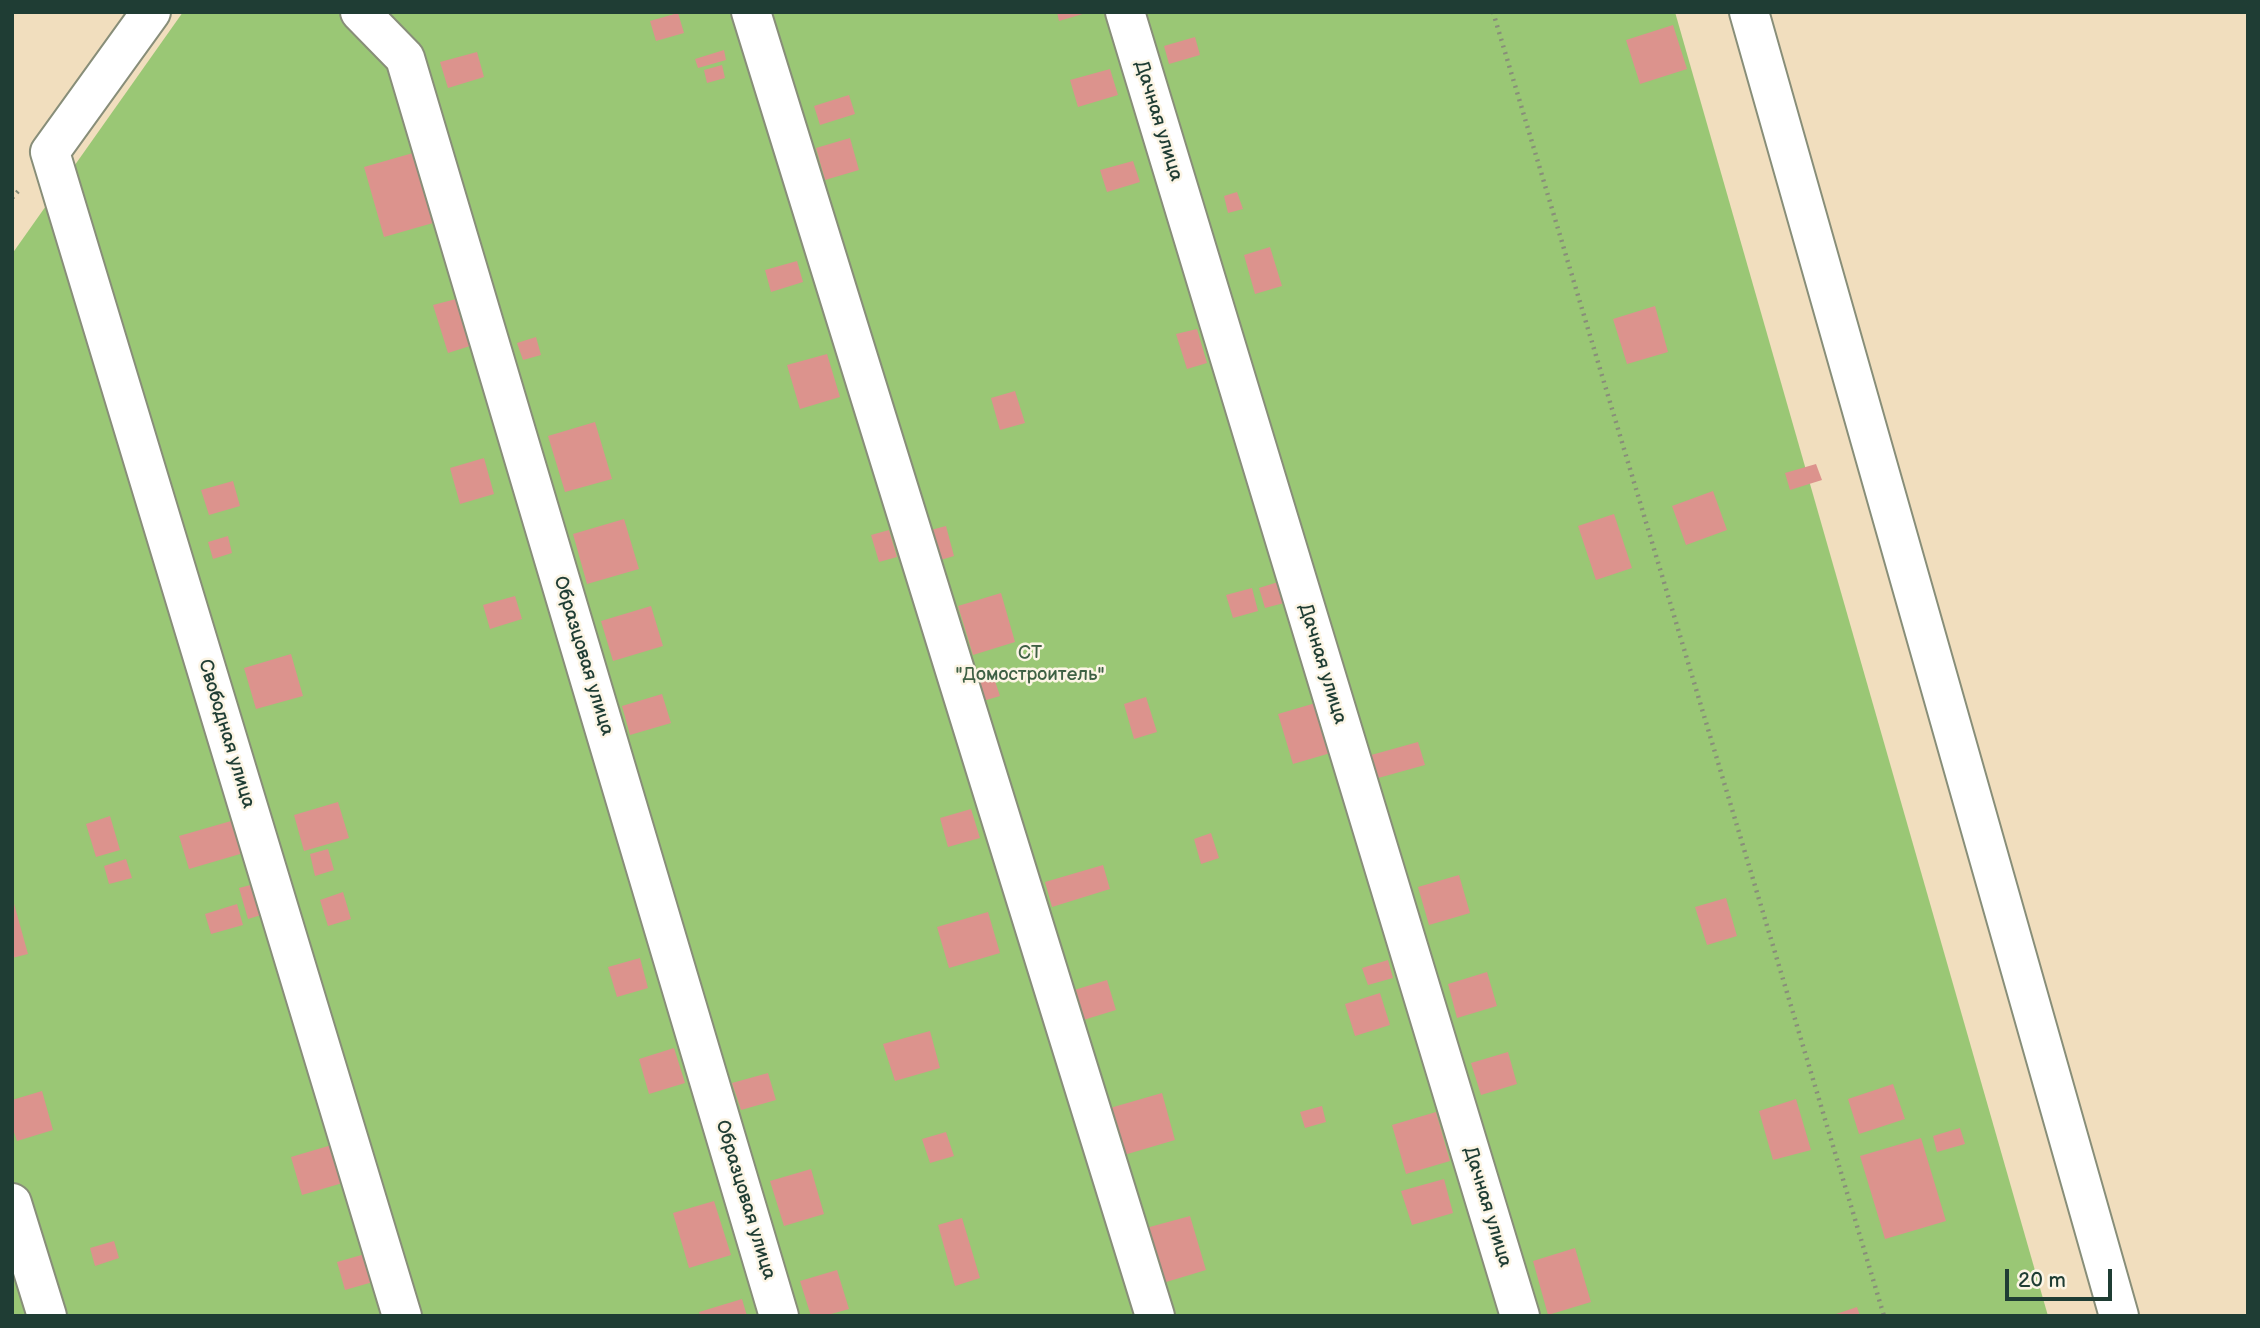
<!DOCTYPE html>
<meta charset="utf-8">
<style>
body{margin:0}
#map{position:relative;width:2260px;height:1328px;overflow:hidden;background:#f1debe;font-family:"Balsamiq Sans",sans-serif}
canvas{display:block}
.frame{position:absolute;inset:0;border:14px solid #1f3d34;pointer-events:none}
.scale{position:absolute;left:2005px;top:1269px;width:107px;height:32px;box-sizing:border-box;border:4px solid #1f3d34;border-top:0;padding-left:9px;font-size:21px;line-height:24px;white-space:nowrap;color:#1f3d34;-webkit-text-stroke:5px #fcf5e5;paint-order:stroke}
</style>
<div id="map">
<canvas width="2260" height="1328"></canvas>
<div class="frame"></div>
<div class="scale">20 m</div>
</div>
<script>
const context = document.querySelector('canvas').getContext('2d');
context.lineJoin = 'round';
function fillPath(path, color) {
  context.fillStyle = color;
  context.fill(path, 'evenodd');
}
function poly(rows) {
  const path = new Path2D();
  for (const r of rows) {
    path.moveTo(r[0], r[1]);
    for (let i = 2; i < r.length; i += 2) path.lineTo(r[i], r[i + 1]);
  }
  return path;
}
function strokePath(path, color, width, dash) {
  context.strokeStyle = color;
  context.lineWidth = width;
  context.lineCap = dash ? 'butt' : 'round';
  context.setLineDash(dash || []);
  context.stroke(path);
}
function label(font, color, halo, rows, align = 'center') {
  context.font = font + ' "Balsamiq Sans",sans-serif';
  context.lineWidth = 5;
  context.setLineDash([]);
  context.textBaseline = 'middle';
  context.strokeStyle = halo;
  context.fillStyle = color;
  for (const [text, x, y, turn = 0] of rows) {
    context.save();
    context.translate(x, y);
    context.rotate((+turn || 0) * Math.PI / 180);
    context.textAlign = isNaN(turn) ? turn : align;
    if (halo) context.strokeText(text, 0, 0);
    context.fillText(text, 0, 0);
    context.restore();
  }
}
fillPath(poly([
 [183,12,1675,12,2048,1316,12,1316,12,254]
]), '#9ac775');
fillPath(poly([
 [1057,12,1086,12,1086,13,1059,21],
 [678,13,684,33,656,41,650,21],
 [1673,25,1687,69,1640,84,1626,40],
 [1195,37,1200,55,1169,64,1164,46],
 [724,50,726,60,698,68,695,59],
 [477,52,484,77,448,88,440,62],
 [722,65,725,78,707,83,704,70],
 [1110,69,1118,95,1078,107,1070,80],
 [849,95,855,114,820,125,814,106],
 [850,138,859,170,825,180,816,148],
 [413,153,433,223,384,237,364,167],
 [1133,161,1140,182,1107,192,1100,170],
 [1237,192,1243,209,1228,213,1224,196],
 [1270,247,1282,286,1255,294,1244,255],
 [797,261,803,282,771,292,765,270],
 [456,299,470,346,448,353,433,305],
 [1655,306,1668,352,1627,364,1613,319],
 [1197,329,1207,363,1187,369,1176,334],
 [536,337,541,355,523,360,517,343],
 [827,354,840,397,800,409,787,365],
 [1015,391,1025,423,1000,430,991,398],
 [595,422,612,479,565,492,548,436],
 [484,458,494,494,460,504,450,468],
 [1816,464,1822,480,1790,490,1785,473],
 [233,481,240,506,209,515,201,490],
 [1713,491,1727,530,1686,545,1672,506],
 [1614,514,1632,568,1596,580,1578,526],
 [624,519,639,569,587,584,573,534],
 [946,526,954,556,937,561,927,531],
 [889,530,897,557,879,562,871,535],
 [228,536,232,553,213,559,208,542],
 [1278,582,1284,603,1265,608,1259,588],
 [1252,588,1258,611,1233,618,1226,595],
 [1001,593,1015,642,973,655,958,606],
 [515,596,522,619,490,629,483,605],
 [651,606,663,646,613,661,601,621],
 [291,654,303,696,256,709,244,668],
 [992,672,1000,696,976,703,969,678],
 [662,694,671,723,630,735,622,706],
 [1146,697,1157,732,1134,739,1124,704],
 [1319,702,1334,752,1293,764,1278,714],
 [1418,742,1425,765,1371,780,1364,757],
 [338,802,349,838,304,851,294,815],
 [971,809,980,838,948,847,940,818],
 [110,816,120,850,96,857,86,824],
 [238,819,247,852,189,869,179,836],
 [1211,833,1219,858,1201,864,1194,839],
 [328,849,334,870,315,876,310,854],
 [126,859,132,878,109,884,104,866],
 [1103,865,1110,889,1052,907,1045,882],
 [1459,875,1470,913,1429,925,1418,887],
 [262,882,271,912,248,919,239,888],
 [343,892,351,919,328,926,320,900],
 [1726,898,1737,936,1707,945,1695,907],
 [13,900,28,954,12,958,12,901],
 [237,904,243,925,211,934,205,914],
 [988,912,1000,953,949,968,937,927],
 [640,958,648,988,617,997,608,967],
 [1388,960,1393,978,1368,985,1362,968],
 [1487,972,1497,1006,1457,1018,1448,984],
 [1107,980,1116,1010,1080,1021,1071,991],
 [1380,993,1390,1025,1355,1036,1345,1004],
 [930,1031,940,1068,895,1081,883,1044],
 [674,1048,685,1083,649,1094,639,1059],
 [1508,1052,1517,1084,1481,1095,1471,1063],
 [768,1073,776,1100,741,1110,732,1083],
 [1893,1084,1905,1119,1859,1134,1848,1099],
 [42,1091,53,1130,17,1141,12,1126,12,1100],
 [1162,1093,1175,1140,1124,1155,1110,1108],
 [1796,1099,1811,1150,1773,1160,1759,1111],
 [1322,1106,1326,1122,1305,1128,1300,1112],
 [1436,1112,1450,1161,1406,1174,1392,1125],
 [1960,1128,1965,1144,1937,1152,1933,1136],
 [946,1132,954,1156,930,1163,922,1139],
 [1921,1138,1946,1221,1885,1239,1860,1156],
 [335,1144,346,1182,302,1195,291,1157],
 [811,1169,824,1214,784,1226,770,1181],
 [1444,1179,1453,1213,1412,1225,1401,1191],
 [714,1201,731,1255,689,1268,673,1213],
 [1190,1216,1206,1270,1163,1283,1146,1228],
 [962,1218,980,1278,955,1286,938,1225],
 [114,1241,119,1258,95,1266,90,1248],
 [1575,1248,1591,1302,1548,1315,1533,1261],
 [365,1254,373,1282,345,1290,337,1262],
 [837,1270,849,1309,824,1316,811,1316,800,1281],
 [742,1299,747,1316,700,1316,699,1312],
 [1857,1307,1860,1316,1834,1316,1833,1315]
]), '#dc938d');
const street = poly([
 [151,12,50,152,402,1316],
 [360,12,405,58,779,1316],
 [751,12,1155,1316],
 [1125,12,1520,1316],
 [1749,12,2119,1316],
 [12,1203,47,1316]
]);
strokePath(street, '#888e79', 42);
strokePath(poly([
 [1493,12,1884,1316],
 [12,198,21,188]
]), '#888e79', 4.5, [2, 5]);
strokePath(street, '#fff', 38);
label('19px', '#1f3d34', '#fcf5e5', [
 ["Дачная улица",1158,121,73],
 ["Образцовая улица",583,656,73],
 ["Дачная улица",1322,664,73],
 ["Свободная улица",226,734,73],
 ["Образцовая улица",745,1200,73],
 ["Дачная улица",1487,1207,73]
]);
label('19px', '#3e6044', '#fcf5e5', [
 ["СТ",1030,653],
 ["\"Домостроитель\"",1030,675]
]);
</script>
